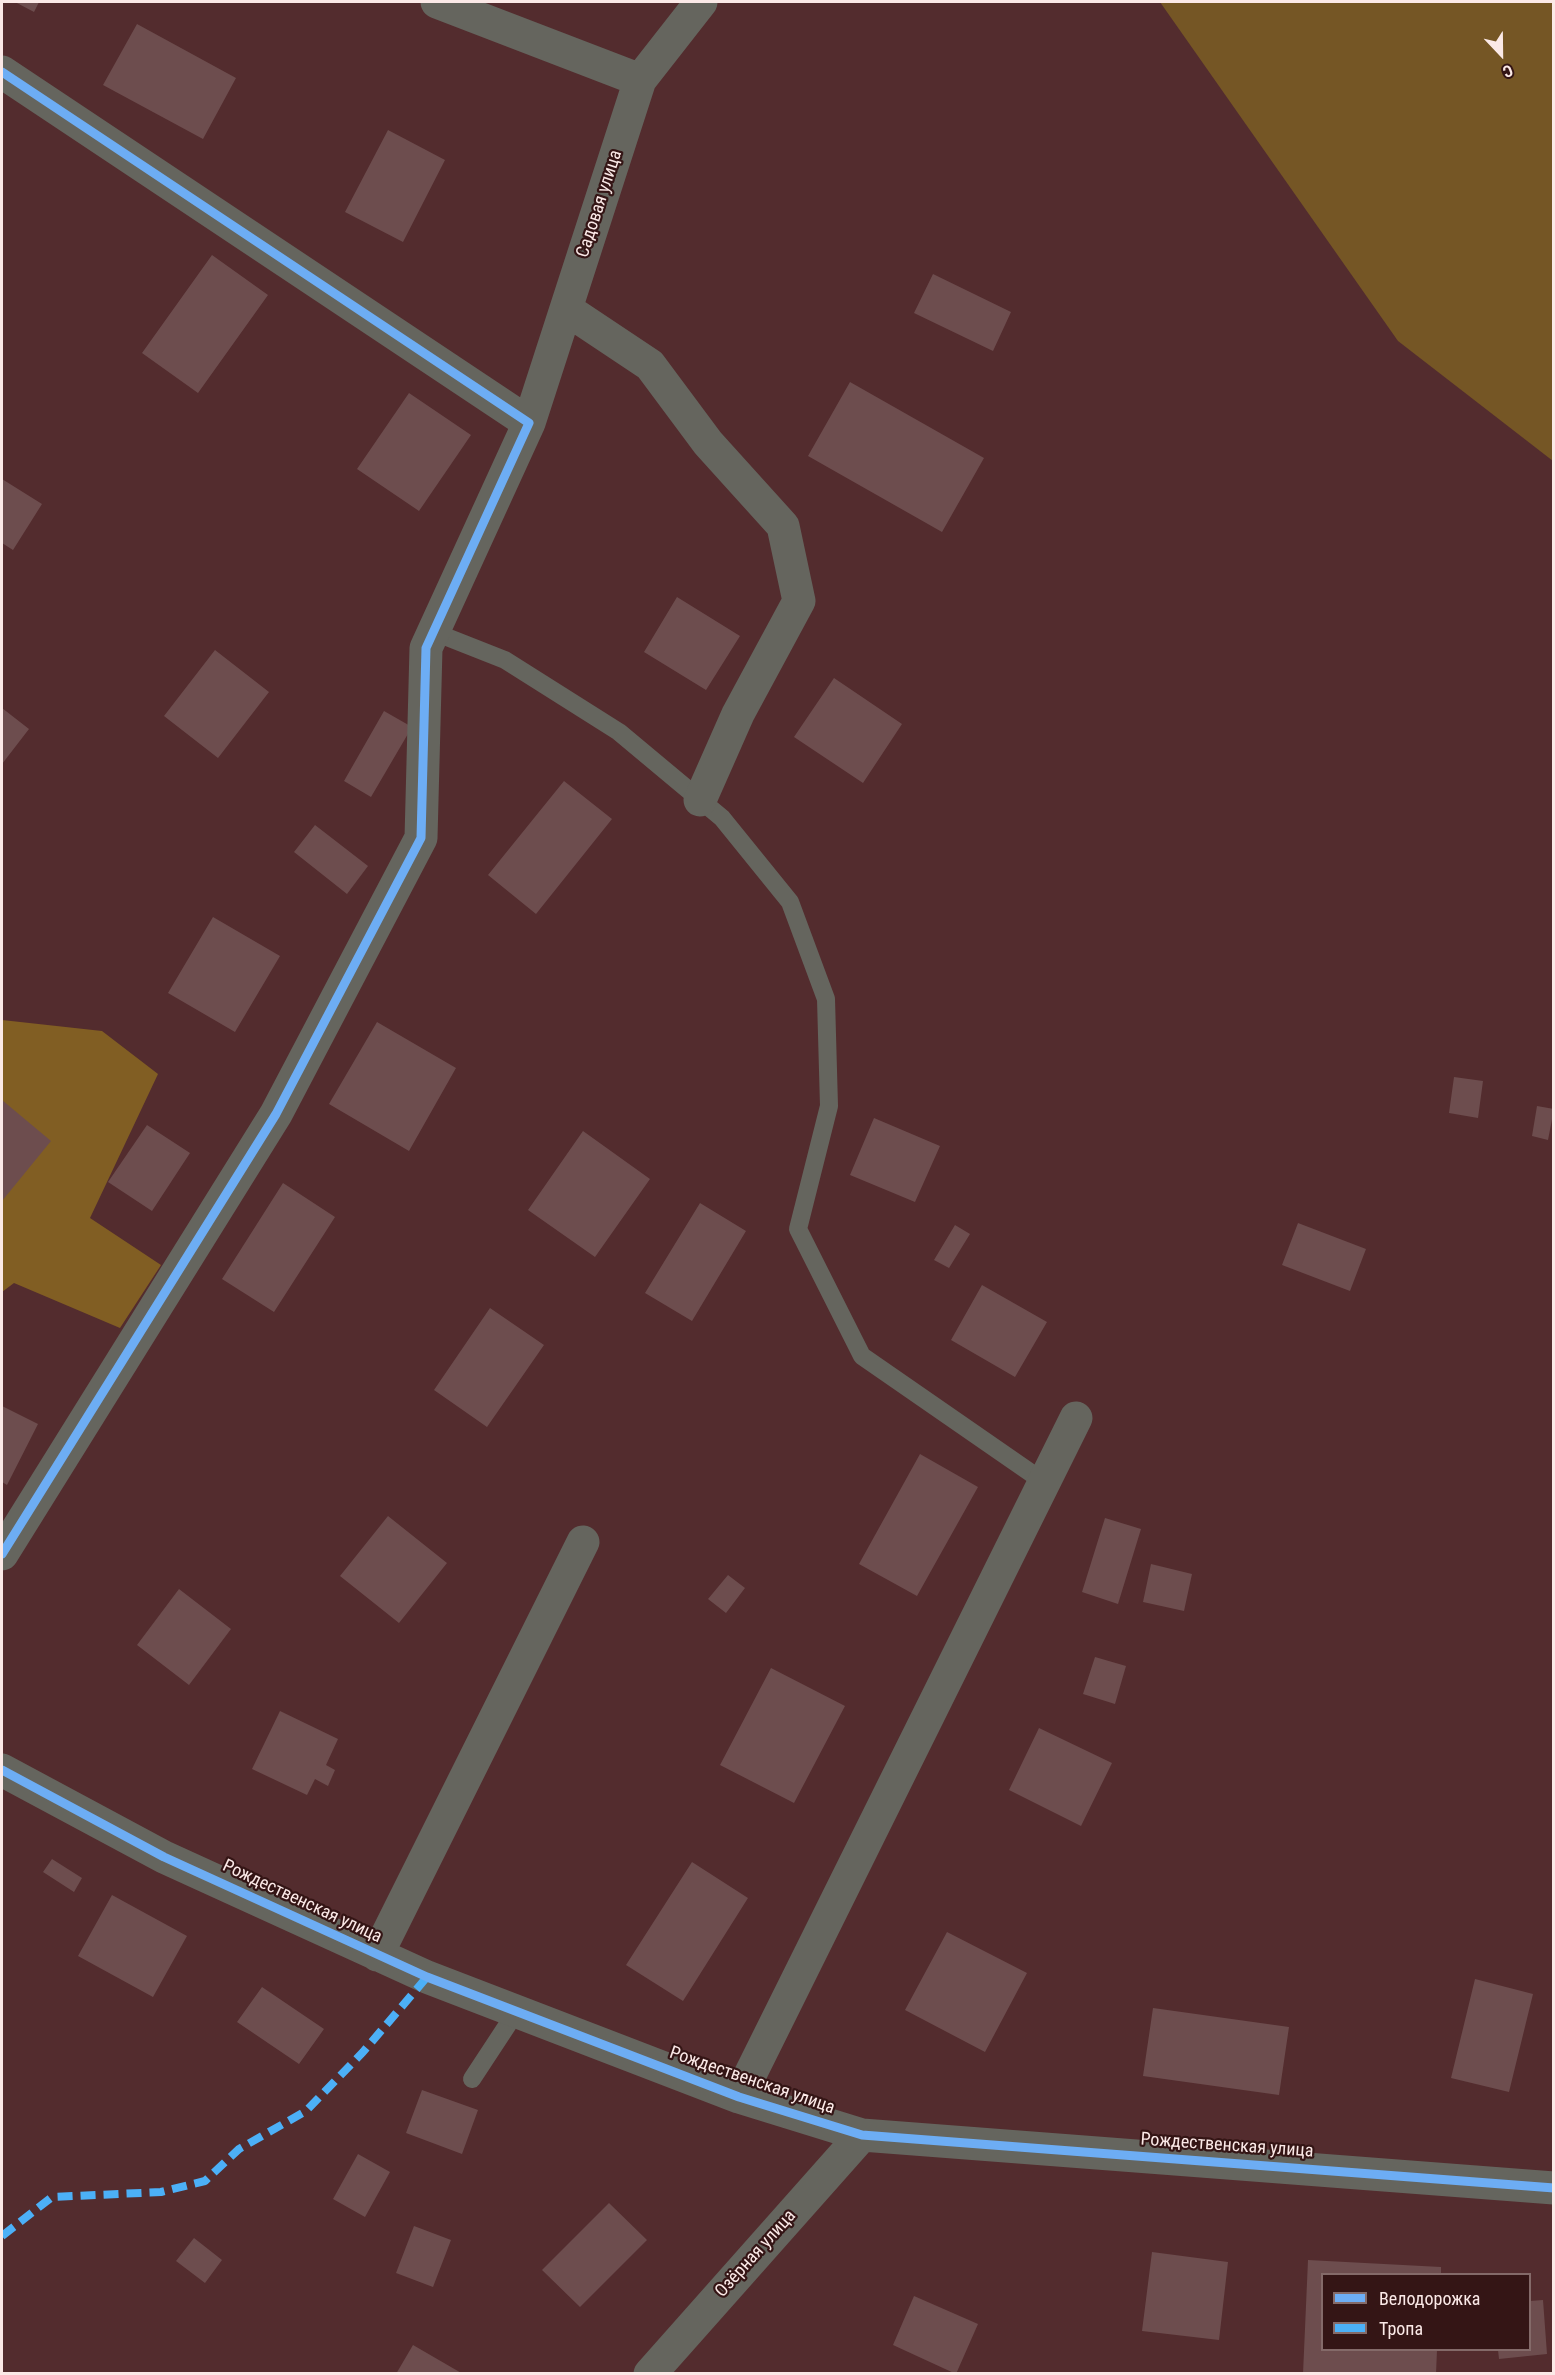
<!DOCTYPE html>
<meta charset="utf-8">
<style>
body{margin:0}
#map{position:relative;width:1555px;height:2375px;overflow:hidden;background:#532c2e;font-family:"Roboto Condensed",sans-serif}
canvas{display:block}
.frame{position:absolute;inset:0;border:3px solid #fbe9e7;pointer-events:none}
.legend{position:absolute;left:1321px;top:2273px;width:210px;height:78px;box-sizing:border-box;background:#341515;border:2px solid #846a69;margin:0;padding:8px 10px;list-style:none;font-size:18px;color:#fbe9e7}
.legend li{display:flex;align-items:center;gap:12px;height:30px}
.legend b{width:30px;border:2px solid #846a69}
.north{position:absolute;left:1471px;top:24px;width:60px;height:60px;-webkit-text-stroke:4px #341515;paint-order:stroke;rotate:158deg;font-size:16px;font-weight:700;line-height:24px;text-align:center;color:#fbe9e7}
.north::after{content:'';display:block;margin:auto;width:21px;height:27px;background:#fbe9e7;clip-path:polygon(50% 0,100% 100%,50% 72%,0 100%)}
</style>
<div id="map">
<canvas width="1555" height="2375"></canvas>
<div class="frame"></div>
<ul class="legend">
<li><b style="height:8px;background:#6dadf4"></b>Велодорожка</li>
<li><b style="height:8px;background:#4cb0f7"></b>Тропа</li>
</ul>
<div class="north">С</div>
</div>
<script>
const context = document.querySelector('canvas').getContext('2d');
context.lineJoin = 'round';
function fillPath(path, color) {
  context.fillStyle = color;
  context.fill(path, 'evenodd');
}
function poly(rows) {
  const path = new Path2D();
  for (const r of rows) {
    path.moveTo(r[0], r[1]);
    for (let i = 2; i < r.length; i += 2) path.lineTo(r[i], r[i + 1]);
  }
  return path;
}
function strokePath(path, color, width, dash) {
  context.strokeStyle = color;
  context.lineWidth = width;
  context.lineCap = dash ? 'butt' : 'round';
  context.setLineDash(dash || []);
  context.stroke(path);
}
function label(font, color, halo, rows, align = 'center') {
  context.font = font + ' "Roboto Condensed",sans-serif';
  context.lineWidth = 4.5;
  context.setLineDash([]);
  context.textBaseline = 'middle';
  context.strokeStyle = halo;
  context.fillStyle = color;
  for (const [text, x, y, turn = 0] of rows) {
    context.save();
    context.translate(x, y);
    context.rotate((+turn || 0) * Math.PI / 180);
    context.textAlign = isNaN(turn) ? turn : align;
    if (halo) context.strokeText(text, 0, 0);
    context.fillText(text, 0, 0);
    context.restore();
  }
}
fillPath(poly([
 [1160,2,1553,2,1553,461,1398,341]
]), '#755625');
fillPath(poly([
 [2,1020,102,1031,158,1074,90,1218,161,1265,120,1328,14,1283,2,1292]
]), '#815e23');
fillPath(poly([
 [15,2,39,2,34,12],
 [137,24,236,78,203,139,103,85],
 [388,130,445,160,403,242,345,212],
 [212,255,268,295,198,393,142,353],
 [933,274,1011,312,993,351,914,313],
 [850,382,984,458,942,532,808,456],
 [409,393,471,435,419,511,357,469],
 [2,479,42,504,13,550,2,543],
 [677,597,740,636,706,690,644,652],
 [215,650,269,692,218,758,164,716],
 [834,678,902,724,863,783,794,737],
 [2,708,29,729,2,764],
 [384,711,412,727,371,797,344,781],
 [564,781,612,819,536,914,488,875],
 [315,825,368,866,347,894,294,852],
 [213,917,280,956,235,1032,168,993],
 [377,1022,456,1068,409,1151,329,1104],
 [1454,1077,1483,1081,1478,1118,1449,1113],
 [2,1100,51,1141,2,1201],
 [1537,1106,1554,1109,1548,1140,1532,1136],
 [874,1118,940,1146,915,1202,850,1175],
 [147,1125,190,1153,152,1211,108,1182],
 [583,1131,650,1179,595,1257,528,1210],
 [283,1183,335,1217,274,1312,222,1279],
 [700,1203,746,1231,692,1321,645,1293],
 [1298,1223,1366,1249,1350,1291,1282,1265],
 [955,1225,970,1234,949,1268,934,1260],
 [982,1285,1047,1322,1015,1377,951,1340],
 [490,1308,544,1345,487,1427,434,1390],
 [2,1406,38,1424,7,1485,2,1482],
 [920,1454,978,1487,917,1596,859,1564],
 [388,1516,447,1563,399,1623,340,1576],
 [1105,1518,1141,1529,1118,1604,1082,1592],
 [1151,1564,1192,1574,1184,1611,1143,1602],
 [728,1575,745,1588,726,1613,708,1599],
 [179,1589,231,1629,189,1685,137,1645],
 [1095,1657,1126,1666,1115,1704,1083,1694],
 [771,1668,845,1706,794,1803,720,1765],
 [280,1711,338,1739,326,1765,335,1770,328,1786,315,1779,307,1795,252,1769],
 [1039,1728,1112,1763,1081,1826,1009,1790],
 [52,1859,82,1878,74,1892,43,1872],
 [692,1862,748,1898,683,2001,626,1965],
 [112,1895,187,1936,153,1997,78,1956],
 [947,1932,1027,1973,985,2052,905,2010],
 [1475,1979,1533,1994,1509,2092,1451,2078],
 [262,1987,324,2029,299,2064,237,2022],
 [1153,2008,1289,2027,1279,2095,1143,2076],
 [422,2090,478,2110,462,2154,406,2133],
 [358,2154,390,2172,365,2217,333,2199],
 [609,2203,647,2240,580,2307,542,2270],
 [414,2226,451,2240,433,2287,396,2273],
 [194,2238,222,2260,205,2283,176,2261],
 [1152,2252,1228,2262,1219,2340,1142,2331],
 [1308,2260,1441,2267,1441,2274,1322,2274,1322,2350,1437,2350,1436,2374,1303,2374],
 [914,2296,978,2324,956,2374,893,2345],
 [1543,2300,1547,2354,1499,2359,1498,2350,1530,2350,1530,2301],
 [413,2345,463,2374,396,2374]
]), '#6d4d4e');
strokePath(poly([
 [434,632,505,660,619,732,722,818,790,902,826,999,829,1106,798,1229,862,1356,1044,1482],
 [472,2079,516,2012]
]), '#65655e', 18);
strokePath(poly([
 [437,2,640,80],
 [2,72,529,423,426,648,421,838,276,1114,2,1554],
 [566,309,650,365,708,443,783,526,799,601,738,714,700,800],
 [529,423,640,80,701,2],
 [2,1770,164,1857,427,1977,739,2097,862,2135,1554,2188],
 [377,1955,583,1542],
 [739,2097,1076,1418],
 [650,2374,862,2135]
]), '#65655e', 33);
strokePath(poly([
 [2,2236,52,2197,161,2192,205,2181,239,2149,306,2111,363,2052,427,1977]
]), '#4cb0f7', 8, [15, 8]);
strokePath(poly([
 [2,72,529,423,426,648,421,838,276,1114,2,1554],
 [2,1770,164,1857,427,1977,739,2097,862,2135,1554,2188]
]), '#6dadf4', 9);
label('18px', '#fbe9e7', '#341515', [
 ["Садовая улица",600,204,-72],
 ["Рождественская улица",302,1902,25],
 ["Рождественская улица",752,2081,19],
 ["Рождественская улица",1227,2146,4],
 ["Озёрная улица",756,2254,-48]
]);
</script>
